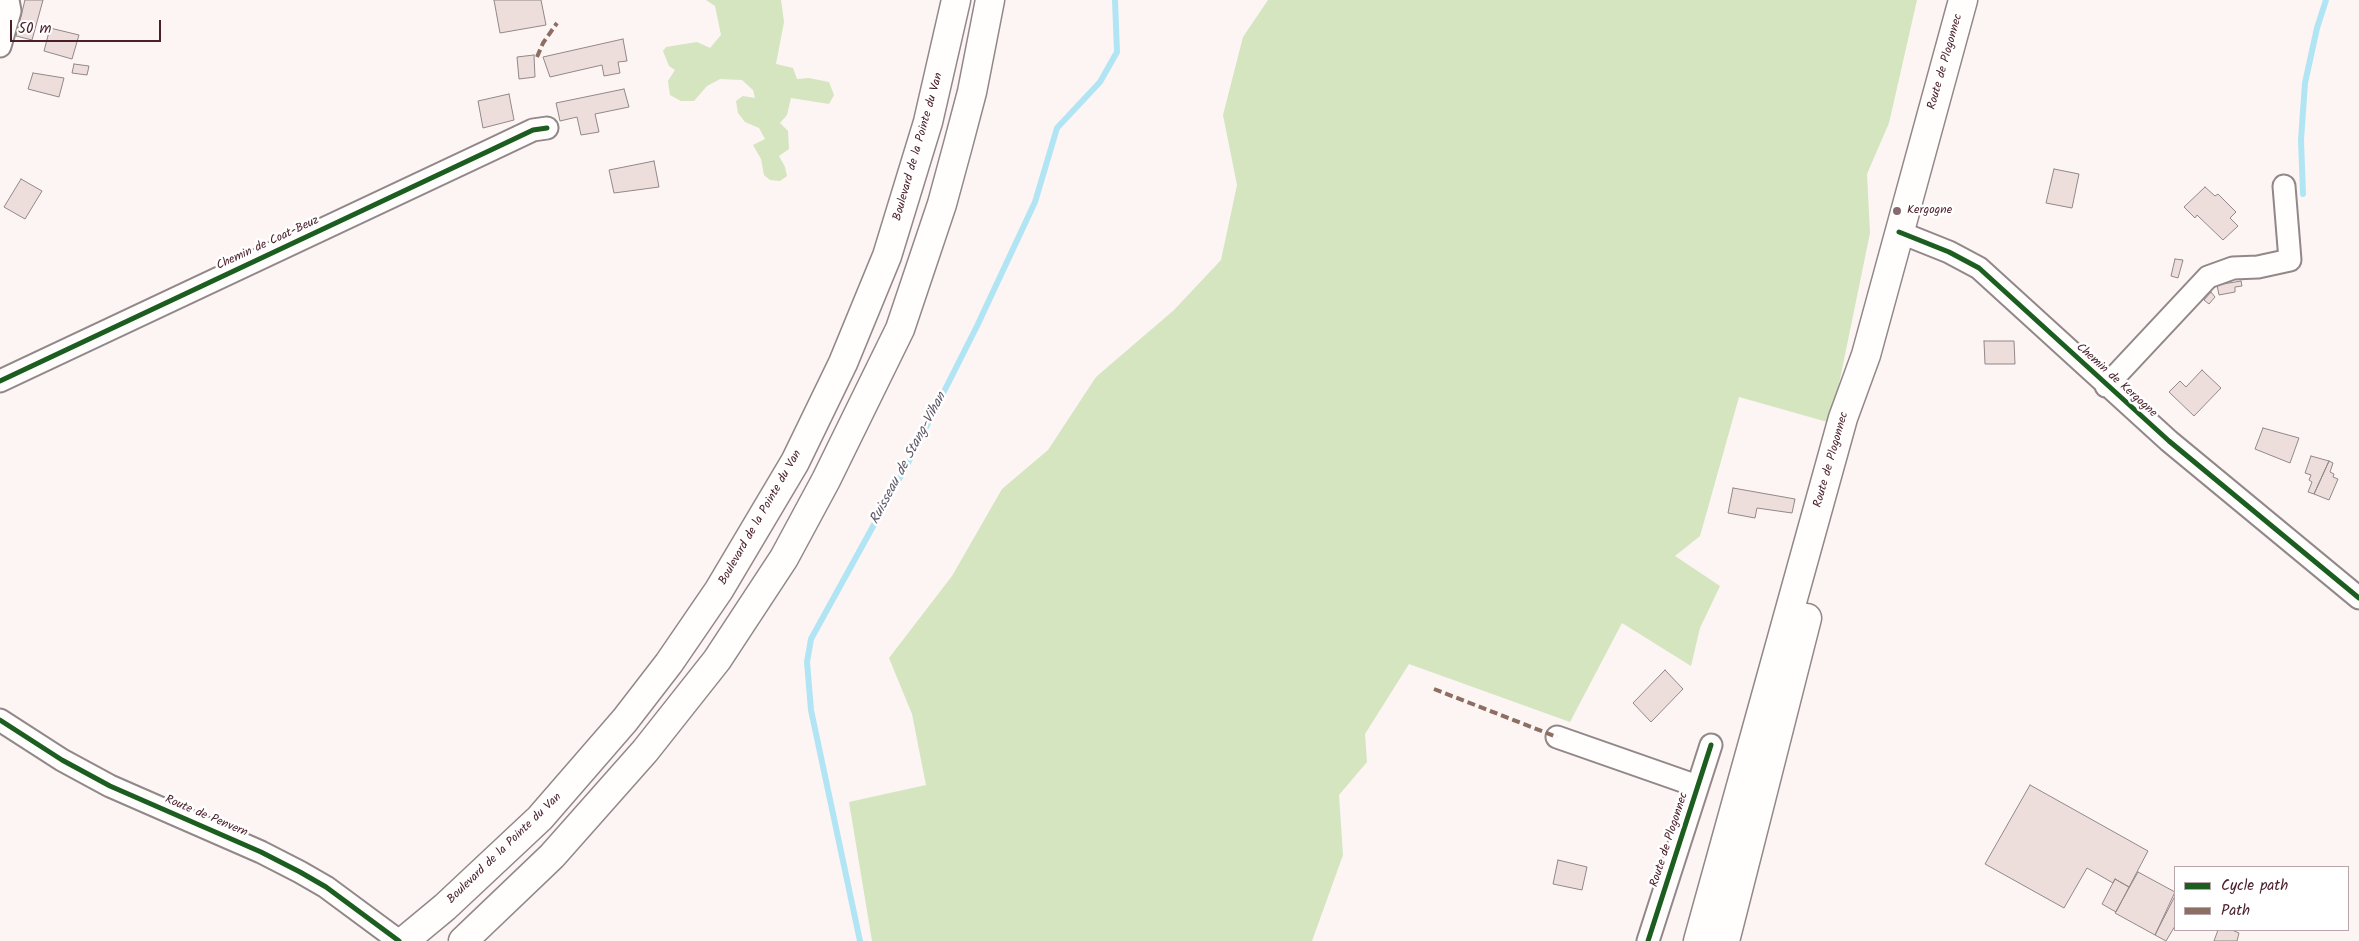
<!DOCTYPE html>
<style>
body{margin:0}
#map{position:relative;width:2359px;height:941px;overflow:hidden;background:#fcf5f4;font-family:Kalam,sans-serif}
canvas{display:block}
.legend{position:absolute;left:2174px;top:866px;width:175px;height:65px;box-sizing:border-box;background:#fff;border:1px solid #b7a5aa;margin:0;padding:6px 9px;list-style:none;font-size:15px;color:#4a1f2b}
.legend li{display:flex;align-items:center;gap:10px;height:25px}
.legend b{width:25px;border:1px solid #b7a5aa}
.scale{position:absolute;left:10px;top:20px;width:151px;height:22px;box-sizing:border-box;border:2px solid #4a1f2b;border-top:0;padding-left:6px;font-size:15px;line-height:18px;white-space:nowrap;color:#4a1f2b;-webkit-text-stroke:4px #fff;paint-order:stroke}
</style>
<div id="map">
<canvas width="2359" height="941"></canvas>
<ul class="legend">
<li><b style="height:6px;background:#1b5e20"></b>Cycle path</li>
<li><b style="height:6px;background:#8d6e63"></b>Path</li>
</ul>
<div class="scale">50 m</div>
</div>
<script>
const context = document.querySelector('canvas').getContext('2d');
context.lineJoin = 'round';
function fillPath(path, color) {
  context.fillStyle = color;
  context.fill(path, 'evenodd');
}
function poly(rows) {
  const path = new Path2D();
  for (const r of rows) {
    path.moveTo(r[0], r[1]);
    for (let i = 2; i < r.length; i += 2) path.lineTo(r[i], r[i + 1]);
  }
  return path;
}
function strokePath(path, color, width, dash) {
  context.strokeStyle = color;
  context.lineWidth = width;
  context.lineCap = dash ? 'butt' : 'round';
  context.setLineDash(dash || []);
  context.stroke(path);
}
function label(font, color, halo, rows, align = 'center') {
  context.font = font + ' Kalam,sans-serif';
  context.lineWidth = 5;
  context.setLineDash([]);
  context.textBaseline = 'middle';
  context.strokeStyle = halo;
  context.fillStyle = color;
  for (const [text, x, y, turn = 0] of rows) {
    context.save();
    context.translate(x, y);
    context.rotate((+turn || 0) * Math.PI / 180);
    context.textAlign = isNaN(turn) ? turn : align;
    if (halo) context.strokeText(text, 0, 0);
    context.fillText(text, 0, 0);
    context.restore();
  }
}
fillPath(poly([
 [706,0,781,0,784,22,776,64,793,68,797,79,809,78,829,82,834,95,829,104,791,98,787,115,780,123,788,131,789,149,779,156,785,167,787,176,780,181,770,180,764,175,761,159,753,145,765,139,759,128,745,122,738,113,736,101,743,96,755,98,753,90,742,80,720,79,707,86,694,101,681,101,670,95,668,81,675,70,669,66,663,51,666,47,697,42,710,48,721,35,715,6],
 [1268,0,1917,0,1889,123,1867,174,1870,233,1831,423,1739,397,1700,536,1675,556,1720,586,1700,628,1691,666,1622,623,1570,722,1409,664,1365,734,1367,762,1339,795,1343,855,1312,941,872,941,849,802,926,785,912,714,889,658,952,576,1002,489,1048,450,1096,377,1174,310,1221,260,1237,185,1223,115,1243,37]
]), '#d4e5bf');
strokePath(poly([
 [2303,194,2301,140,2305,83,2317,28,2326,0],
 [860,941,811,710,807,662,811,639,909,461,977,326,1035,202,1057,128,1100,82,1117,52,1115,0]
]), '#b2e5f3', 6);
const building = poly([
 [25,0,43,0,32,40,16,36,25,0],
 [494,0,541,0,546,25,500,33,494,0],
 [50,28,79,35,72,59,44,51,50,28],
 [623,39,627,61,618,62,620,73,604,76,602,65,550,77,543,57,623,39],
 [534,55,535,77,519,79,517,57,534,55],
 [74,64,89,66,87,75,72,73,74,64],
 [33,73,64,78,59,97,28,89,33,73],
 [624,89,629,107,595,114,599,132,581,135,577,117,560,121,556,103,624,89],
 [509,94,514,120,483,128,478,101,509,94],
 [654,161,659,187,614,193,609,170,654,161],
 [2054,169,2079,174,2072,208,2046,203,2054,169],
 [21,179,42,191,25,219,4,207,21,179],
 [2205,187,2215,196,2218,194,2236,212,2230,218,2238,226,2223,240,2197,215,2195,218,2184,207,2205,187],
 [2175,259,2183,260,2178,278,2171,276,2175,259],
 [2241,281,2242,286,2235,287,2235,292,2219,295,2217,285,2241,281],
 [2211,292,2215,297,2209,304,2204,300,2211,292],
 [1984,341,2014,341,2015,364,1985,364,1984,341],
 [2202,370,2221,388,2194,416,2169,392,2180,381,2186,387,2202,370],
 [2263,428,2299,438,2290,463,2255,449,2263,428],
 [2311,456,2329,461,2314,494,2308,492,2312,482,2309,480,2311,475,2305,473,2311,456],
 [2329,461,2333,463,2330,472,2334,474,2333,477,2338,479,2329,500,2314,494,2329,461],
 [1733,488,1795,499,1792,513,1757,508,1755,518,1728,513,1733,488],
 [1665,670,1683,689,1651,722,1633,703,1665,670],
 [2030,785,2148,851,2129,887,2115,879,2113,883,2087,868,2064,908,1985,864,2030,785],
 [1558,860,1587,867,1582,890,1553,884,1558,860],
 [2138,872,2175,892,2155,935,2115,913,2138,872],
 [2115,879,2129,887,2116,912,2102,904,2115,879],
 [2175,896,2175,926,2166,941,2155,935,2175,896],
 [2218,930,2232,930,2239,933,2237,941,2214,941,2218,930]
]);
fillPath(building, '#eededb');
strokePath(building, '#928789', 1);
const minor = poly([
 [0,46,10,11,8,0],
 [1899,232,1949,252,1979,268,2169,441,2359,598],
 [0,381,493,149,533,130,547,128],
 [2106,386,2208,277,2233,268,2258,267,2290,260,2284,186],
 [0,720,62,760,110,786,261,852,300,872,326,887,399,941],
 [1557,737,1697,786],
 [1648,941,1711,745]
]);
const primary = poly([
 [1698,941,1843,418,1866,355,1963,0],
 [1725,941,1807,618]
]);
const trunk = poly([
 [404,941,445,907,540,818,625,720,669,663,719,590,795,462,843,363,887,256,928,122,956,0],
 [463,941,552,856,645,751,717,660,784,558,826,480,900,329,942,204,958,145,972,92,990,0]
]);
strokePath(minor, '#928789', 25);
strokePath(primary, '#928789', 31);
strokePath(trunk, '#928789', 31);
strokePath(minor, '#fffefd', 21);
strokePath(primary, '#fffefd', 28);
strokePath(trunk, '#fffefd', 28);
strokePath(poly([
 [537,57,543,43,557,23],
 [1434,689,1557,737]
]), '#8d6e63', 4, [8, 4]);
strokePath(poly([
 [1899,232,1949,252,1979,268,2169,441,2359,598],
 [0,381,493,149,533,130,547,128],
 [0,720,62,760,110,786,261,852,300,872,326,887,399,941],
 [1648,941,1711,745]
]), '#1b5e20', 5);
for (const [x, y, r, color] of [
 [1897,211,5,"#886a71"]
]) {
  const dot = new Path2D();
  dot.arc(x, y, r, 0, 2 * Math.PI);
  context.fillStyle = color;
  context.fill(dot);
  strokePath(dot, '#fff', 2);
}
label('12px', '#4a1f2b', '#fff', [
 ["Route de Plogonnec",1946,62,-74],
 ["Boulevard de la Pointe du Van",919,147,-74],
 ["Chemin de Coat-Beuz",268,244,-25],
 ["Chemin de Kergogne",2116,381,42],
 ["Route de Plogonnec",1832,460,-74],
 ["Boulevard de la Pointe du Van",761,518,-60],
 ["Route de Penvern",206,817,23],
 ["Route de Plogonnec",1670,840,-72],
 ["Boulevard de la Pointe du Van",505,849,-44]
]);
label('12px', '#4a1f2b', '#fff', [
 ["Kergogne",1907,211]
], 'left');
label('italic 14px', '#605867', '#fff', [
 ["Ruisseau de Stang-Vihan",909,459,-62]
]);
</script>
